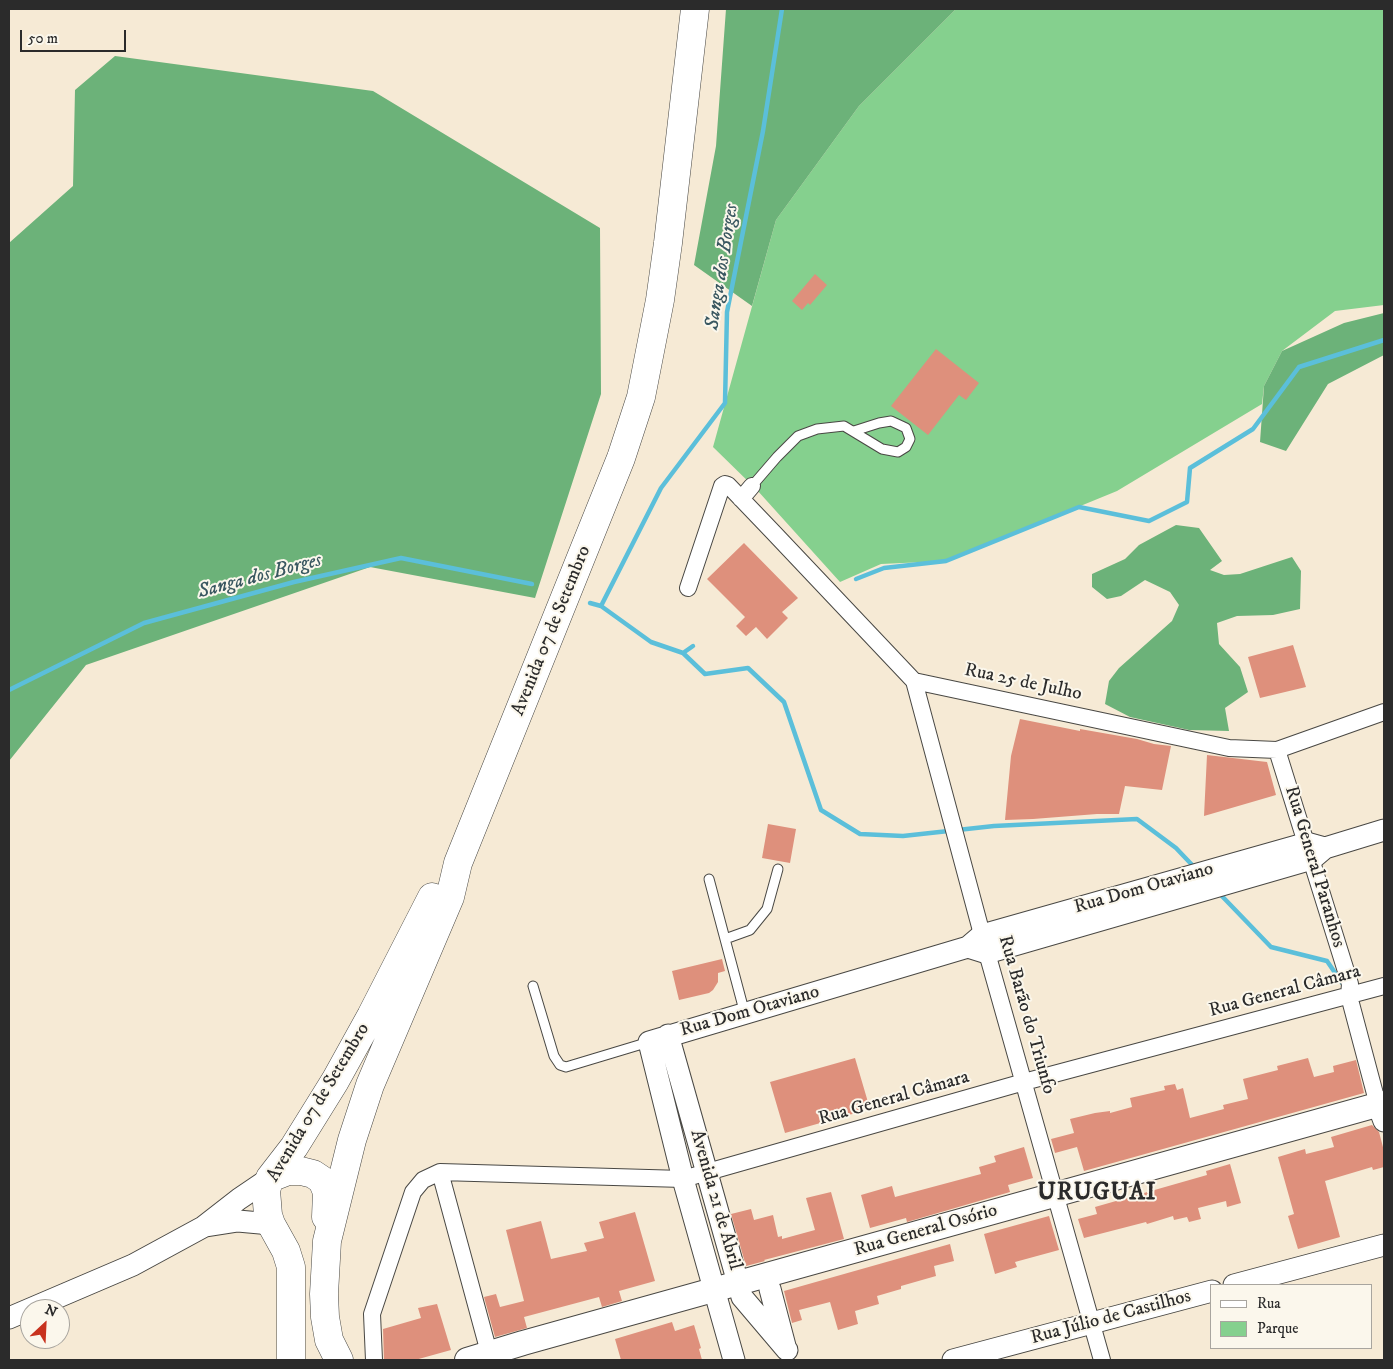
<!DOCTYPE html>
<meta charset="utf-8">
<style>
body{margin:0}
#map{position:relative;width:1393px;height:1369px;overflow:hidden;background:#f6ead5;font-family:"IM FELL DW Pica",serif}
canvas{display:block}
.frame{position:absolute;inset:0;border:10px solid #2b2b2b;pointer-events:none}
.legend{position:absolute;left:1210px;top:1284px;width:162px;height:65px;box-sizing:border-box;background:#fbf7ec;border:1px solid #a8a59f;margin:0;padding:6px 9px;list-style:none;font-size:15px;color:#2b2b2b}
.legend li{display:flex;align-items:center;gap:10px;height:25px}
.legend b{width:25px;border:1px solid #a8a59f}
.north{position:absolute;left:20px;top:1299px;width:50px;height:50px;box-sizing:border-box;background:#fbf7ec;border:1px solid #a8a59f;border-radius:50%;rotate:25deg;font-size:14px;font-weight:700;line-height:20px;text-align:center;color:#2b2b2b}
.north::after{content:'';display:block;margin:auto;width:18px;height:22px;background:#c8321e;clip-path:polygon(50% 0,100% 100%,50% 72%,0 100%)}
.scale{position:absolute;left:20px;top:30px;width:106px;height:22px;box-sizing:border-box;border:2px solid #2b2b2b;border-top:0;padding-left:6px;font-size:15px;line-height:18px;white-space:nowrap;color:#2b2b2b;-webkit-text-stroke:4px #fbf7ec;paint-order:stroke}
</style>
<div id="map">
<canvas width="1393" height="1369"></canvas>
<div class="frame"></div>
<ul class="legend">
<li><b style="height:6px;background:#fff"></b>Rua</li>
<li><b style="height:14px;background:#85d08e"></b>Parque</li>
</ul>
<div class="north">N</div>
<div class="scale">50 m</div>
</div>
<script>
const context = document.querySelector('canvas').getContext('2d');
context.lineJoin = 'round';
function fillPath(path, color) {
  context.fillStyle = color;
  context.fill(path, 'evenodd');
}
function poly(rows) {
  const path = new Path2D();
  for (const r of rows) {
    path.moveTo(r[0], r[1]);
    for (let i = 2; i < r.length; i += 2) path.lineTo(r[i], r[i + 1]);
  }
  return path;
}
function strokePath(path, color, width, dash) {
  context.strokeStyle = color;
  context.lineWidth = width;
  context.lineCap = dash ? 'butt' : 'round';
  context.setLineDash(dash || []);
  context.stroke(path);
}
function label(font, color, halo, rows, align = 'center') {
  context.font = font + ' "IM FELL DW Pica",serif';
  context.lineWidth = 4;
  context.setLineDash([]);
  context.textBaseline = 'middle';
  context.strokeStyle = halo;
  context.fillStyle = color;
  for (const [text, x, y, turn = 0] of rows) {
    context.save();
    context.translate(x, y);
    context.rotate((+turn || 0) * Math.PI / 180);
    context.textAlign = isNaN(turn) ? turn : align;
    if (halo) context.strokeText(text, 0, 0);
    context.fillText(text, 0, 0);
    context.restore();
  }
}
fillPath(poly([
 [956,9,1384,9,1384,305,1335,311,1282,351,1264,386,1262,404,1117,491,946,561,881,564,840,582,757,490,713,447,776,220,859,106]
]), '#85d08e');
fillPath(poly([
 [726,9,956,9,859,106,776,220,752,306,694,265,716,146],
 [115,56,373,91,600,228,601,394,535,598,370,567,86,665,9,761,9,243,73,186,75,90],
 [1384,313,1384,355,1328,384,1286,451,1260,442,1264,386,1282,351,1344,323],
 [1176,525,1199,528,1222,561,1210,570,1224,575,1240,574,1292,557,1301,571,1300,609,1273,615,1237,616,1217,623,1219,644,1240,667,1248,692,1225,708,1229,731,1189,730,1130,717,1105,704,1109,681,1119,668,1172,621,1179,605,1170,592,1145,580,1121,596,1107,599,1092,587,1092,574,1125,559,1139,545]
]), '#6cb279');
strokePath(poly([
 [856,579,884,568,946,561,1079,507,1149,521,1187,502,1190,468,1253,429,1299,367,1384,340],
 [590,603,601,606,661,488,725,403,727,312,763,131,782,9],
 [601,606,651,642,683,653,693,646],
 [683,653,705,674,748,668,784,702,821,810,860,834,903,836,994,826,1137,819,1176,848,1195,868],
 [9,690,144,623,294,582,401,558,532,584],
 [1218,892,1271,947,1327,961,1342,983]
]), '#5bbfda', 4.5);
fillPath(poly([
 [815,274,827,285,810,305,808,303,802,310,792,301],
 [936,349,979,383,966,400,959,395,928,435,891,406],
 [744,543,798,598,782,612,788,618,767,639,756,627,746,636,736,626,745,617,707,579],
 [1293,645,1306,687,1260,698,1248,657],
 [1020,719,1080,731,1080,729,1137,739,1154,744,1171,746,1162,790,1125,786,1119,814,1097,814,1033,819,1005,820,1011,756],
 [1207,755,1267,762,1276,795,1204,816],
 [768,824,796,829,790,863,762,858],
 [722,959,725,971,718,973,718,982,713,990,709,993,679,1000,672,971],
 [855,1058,870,1109,785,1133,770,1082],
 [1308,1058,1314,1077,1334,1072,1333,1066,1356,1060,1364,1093,1084,1171,1077,1147,1055,1153,1051,1139,1074,1133,1070,1119,1095,1113,1110,1111,1110,1113,1132,1107,1130,1098,1165,1090,1164,1086,1175,1084,1177,1090,1183,1088,1190,1118,1224,1109,1223,1105,1248,1099,1243,1079,1278,1070,1277,1066],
 [1372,1125,1379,1132,1384,1151,1384,1167,1373,1170,1372,1167,1325,1181,1340,1237,1298,1249,1288,1216,1294,1214,1278,1157,1305,1149,1306,1154,1334,1147,1331,1137],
 [1024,1147,1033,1178,1008,1185,1010,1192,907,1222,906,1218,870,1228,861,1195,892,1186,895,1197,981,1174,979,1167,996,1162,994,1156],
 [1230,1164,1241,1203,1227,1207,1226,1201,1198,1208,1201,1219,1189,1222,1187,1217,1174,1220,1173,1216,1147,1224,1146,1222,1084,1238,1078,1219,1097,1214,1095,1207,1207,1175,1206,1171],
 [831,1192,844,1239,764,1260,765,1261,746,1266,731,1214,751,1209,754,1220,773,1215,778,1237,782,1236,782,1239,815,1230,806,1198],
 [635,1212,655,1281,619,1291,622,1301,602,1307,599,1297,524,1317,527,1328,495,1337,484,1297,496,1294,500,1307,524,1301,506,1230,541,1221,551,1259,587,1251,584,1243,604,1238,599,1222],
 [1049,1216,1059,1250,1015,1262,1017,1267,995,1274,984,1234],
 [950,1244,954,1261,934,1266,936,1276,901,1286,901,1289,877,1296,879,1304,855,1311,858,1324,838,1330,830,1302,799,1310,802,1320,792,1323,784,1291],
 [437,1304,451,1350,415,1360,384,1360,383,1329,421,1318,418,1308],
 [672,1322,675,1331,694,1325,701,1348,699,1349,702,1360,621,1360,615,1339]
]), '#de907c');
const service = poly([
 [752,486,777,457,798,436,817,429,844,426,882,449,898,452,906,447,910,439,906,428,891,421,879,423,854,431],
 [709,879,745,1014],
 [725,939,750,930,767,909,778,869],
 [533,986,554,1056,560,1065,566,1067,649,1042]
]);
const minor = poly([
 [741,499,752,486],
 [688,588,722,486,725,484,728,485,773,532,914,681,1229,748,1277,750,1384,712],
 [914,681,987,953,1102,1360],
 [1277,750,1350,984,1349,996,1378,1105],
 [440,1172,491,1360],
 [374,1360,372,1314,413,1192,423,1180,440,1172,683,1179,1024,1082,1384,986]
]);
const tertiary = poly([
 [968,947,987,953,1312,859,1325,848,1384,830],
 [668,1035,742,1297,787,1350],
 [1378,1105,1384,1121],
 [206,1226,238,1221,271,1224],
 [1234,1285,1384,1245],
 [770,1289,785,1346],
 [9,1318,133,1265,203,1227,239,1199,270,1178],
 [734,1360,683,1179,649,1042,968,947,982,935,1307,843,1325,848],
 [953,1360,1212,1291]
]);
const secondary = poly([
 [467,1360,523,1343,1384,1103]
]);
const trunk = poly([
 [270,1178,288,1171,301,1171,313,1174,322,1180,327,1192,326,1217],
 [291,1360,291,1267,286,1251,271,1224,268,1215,266,1190,270,1178,294,1147,335,1081,371,1016,432,897],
 [339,1360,329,1340,325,1317,324,1294,327,1241,352,1140,370,1085,450,897,458,863,621,458,641,397,660,300,668,243,695,9]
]);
strokePath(service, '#494844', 11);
strokePath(minor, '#494844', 18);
strokePath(tertiary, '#494844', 23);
strokePath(secondary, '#494844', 26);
strokePath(trunk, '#494844', 29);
strokePath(service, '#fff', 9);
strokePath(minor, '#fff', 16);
strokePath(tertiary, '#fff', 21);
strokePath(secondary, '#fff', 24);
strokePath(trunk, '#fff', 28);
label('19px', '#2b2b2b', '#fbf7ec', [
 ["Avenida 07 de Setembro",552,631,-68],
 ["Rua 25 de Julho",1023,683,12],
 ["Rua General Paranhos",1314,867,73],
 ["Rua Dom Otaviano",1144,889,-16],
 ["Rua General Câmara",1285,992,-15],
 ["Rua Dom Otaviano",750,1012,-16],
 ["Rua Barão do Triunfo",1026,1015,74],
 ["Rua General Câmara",894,1099,-16],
 ["Avenida 07 de Setembro",319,1103,-59],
 ["Avenida 21 de Abril",715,1200,74],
 ["Rua General Osório",926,1231,-16],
 ["Rua Júlio de Castilhos",1111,1318,-15]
]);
label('italic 20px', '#395760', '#fbf7ec', [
 ["Sanga dos Borges",723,267,-81],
 ["Sanga dos Borges",260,577,-15]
]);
context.letterSpacing = '1px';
label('bold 24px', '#2b2b2b', '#fbf7ec', [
 ["URUGUAI",1097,1194]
]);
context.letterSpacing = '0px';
</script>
